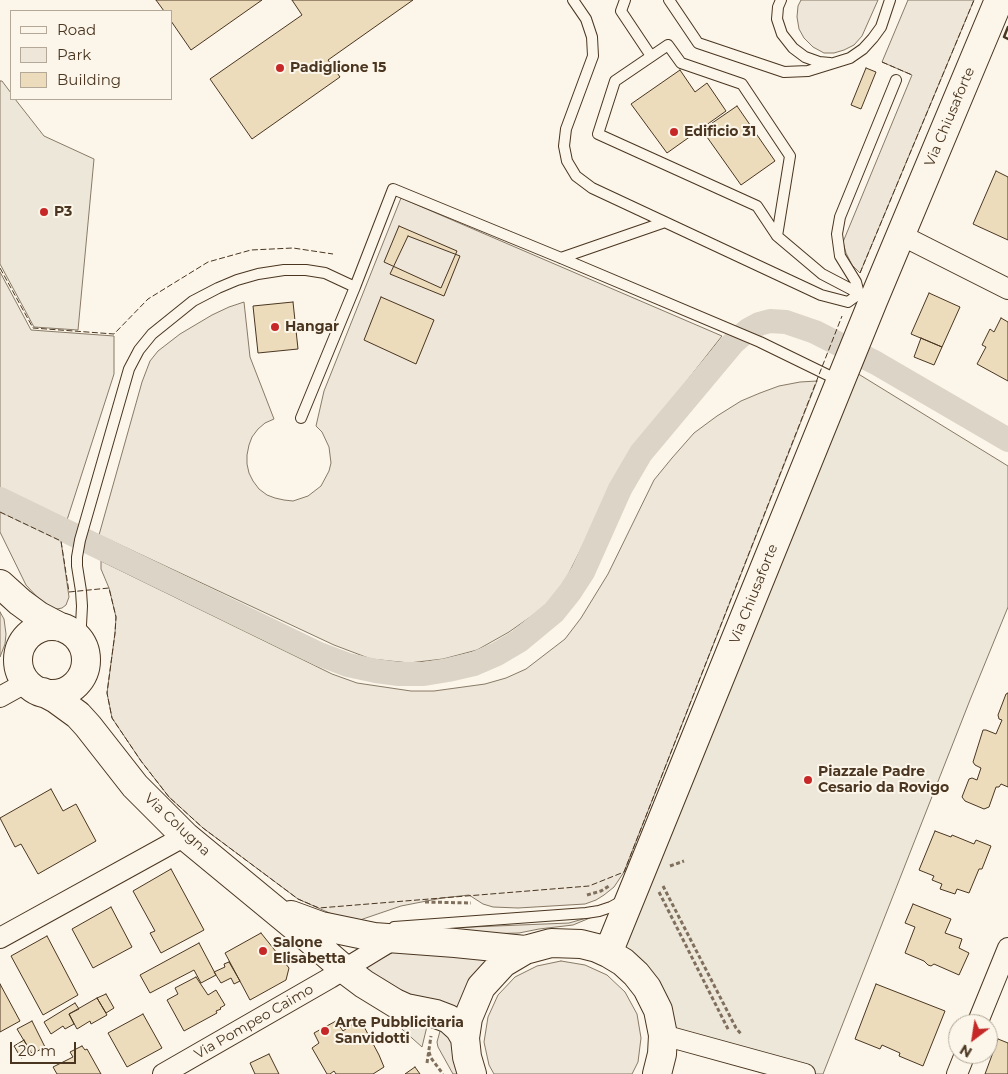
<!DOCTYPE html>
<style>
body{margin:0}
#map{position:relative;width:1008px;height:1074px;overflow:hidden;background:#fbf6e9;font-family:Montserrat,sans-serif}
canvas{display:block}
.legend{position:absolute;left:10px;top:10px;width:162px;height:90px;box-sizing:border-box;background:#fbf6e9;border:1px solid #b4a999;margin:0;padding:6px 9px;list-style:none;font-size:15px;color:#4a3520}
.legend li{display:flex;align-items:center;gap:10px;height:25px}
.legend b{width:25px;border:1px solid #b4a999}
.north{position:absolute;left:948px;top:1014px;width:50px;height:50px;box-sizing:border-box;background:#fbf6e9;border:1px solid #b4a999;border-radius:50%;rotate:211deg;font-size:14px;font-weight:700;line-height:20px;text-align:center;color:#4a3520}
.north::after{content:'';display:block;margin:auto;width:18px;height:22px;background:#c62828;clip-path:polygon(50% 0,100% 100%,50% 72%,0 100%)}
.scale{position:absolute;left:10px;top:1042px;width:66px;height:22px;box-sizing:border-box;border:2px solid #4a3520;border-top:0;padding-left:6px;font-size:15px;line-height:18px;white-space:nowrap;color:#4a3520;-webkit-text-stroke:4px #fbf6e9;paint-order:stroke}
</style>
<div id="map">
<canvas width="1008" height="1074"></canvas>
<ul class="legend">
<li><b style="height:6px;background:#fbf6e9"></b>Road</li>
<li><b style="height:14px;background:#ede6d9"></b>Park</li>
<li><b style="height:14px;background:#ecdcbc"></b>Building</li>
</ul>
<div class="north">N</div>
<div class="scale">20 m</div>
</div>
<script>
const context = document.querySelector('canvas').getContext('2d');
context.lineJoin = 'round';
function fillPath(path, color) {
  context.fillStyle = color;
  context.fill(path, 'evenodd');
}
function poly(rows) {
  const path = new Path2D();
  for (const r of rows) {
    if (r.length === 3) {
      path.moveTo(r[0] + r[2], r[1]);
      path.arc(r[0], r[1], r[2], 0, 2 * Math.PI);
      continue;
    }
    path.moveTo(r[0], r[1]);
    for (let i = 2; i < r.length; i += 2) path.lineTo(r[i], r[i + 1]);
  }
  return path;
}
function strokePath(path, color, width, dash) {
  context.strokeStyle = color;
  context.lineWidth = width;
  context.lineCap = dash ? 'butt' : 'round';
  context.setLineDash(dash || []);
  context.stroke(path);
}
function label(font, color, halo, rows, align = 'center') {
  context.font = font + ' Montserrat,sans-serif';
  context.lineWidth = 4;
  context.setLineDash([]);
  context.textBaseline = 'middle';
  context.strokeStyle = halo;
  context.fillStyle = color;
  for (const [text, x, y, turn = 0] of rows) {
    context.save();
    context.translate(x, y);
    context.rotate((+turn || 0) * Math.PI / 180);
    context.textAlign = isNaN(turn) ? turn : align;
    if (halo) context.strokeText(text, 0, 0);
    context.fillText(text, 0, 0);
    context.restore();
  }
}
const green = poly([
 [801,0,878,0,862,36,854,45,844,50,834,53,824,53,813,47,804,38,799,29,797,17,798,6,801,0],
 [908,0,974,0,860,273,852,265,846,253,843,242,912,75,882,62,908,0],
 [401,198,722,336,627,457,563,585,543,608,509,632,477,650,443,659,409,663,371,659,334,645,99,535,142,382,150,361,158,351,180,334,212,315,229,307,244,302,250,357,274,419,265,423,258,429,252,437,249,445,247,455,247,464,249,473,253,481,259,489,267,495,275,498,284,500,293,501,308,496,321,486,329,471,331,463,329,447,322,432,316,426,324,391,401,198],
 [0,272,31,330,114,336,114,374,67,520,0,489,0,272],
 [817,381,624,872,614,887,604,895,596,900,585,904,518,908,493,907,483,904,469,895,442,898,401,906,360,920,354,920,334,915,298,899,203,828,169,797,141,761,112,718,107,693,115,633,116,617,109,588,101,569,101,561,332,674,357,683,411,691,434,691,485,684,506,678,526,669,565,639,581,618,608,574,654,480,672,458,694,433,717,416,741,401,760,393,779,386,800,382,817,381],
 [0,512,61,541,69,597,66,605,62,608,57,609,52,608,40,600,26,585,0,532,0,512],
 [0,612,4,619,6,634,5,644,0,657,0,612],
 [597,915,573,925,539,929,519,933,483,934,447,928,569,923,597,915],
 [401,948,494,957,460,1008,404,998,362,969,401,948],
 [561,961,585,965,607,975,625,992,637,1014,641,1038,638,1062,632,1074,494,1074,489,1065,484,1042,488,1017,498,995,515,977,537,966,561,961],
 [442,1024,449,1027,459,1074,453,1074,438,1047,437,1042,442,1024]
]);
fillPath(green, '#ede6d9');
strokePath(green, '#887966', 1);
const parking = poly([
 [0,81,2,81,11,93,11,99,15,99,44,136,94,159,78,330,34,327,0,264,0,81],
 [847,367,1008,466,1008,607,970,700,823,1074,805,1074,663,1035,608,953,847,367],
 [393,1010,428,1022,422,1047,394,1022,393,1010]
]);
fillPath(parking, '#ede7d9');
strokePath(parking, '#887966', 1);
strokePath(poly([
 [0,499,319,654,348,665,376,671,399,674,424,674,448,670,474,664,497,654,519,641,554,612,570,592,583,572,620,489,641,453,733,343,748,330,759,324,770,321,786,322,815,332,876,363,1008,440]
]), '#dcd4c6', 24);
const building = poly([
 [156,0,262,0,191,50,171,21,171,11,164,11,156,0],
 [292,0,413,0,328,60,340,77,252,139,210,79,302,15,292,0],
 [866,68,876,72,861,109,851,105,866,68],
 [680,70,695,92,707,83,726,111,667,153,631,104,680,70],
 [737,106,775,161,741,185,702,130,737,106],
 [996,171,1008,177,1008,240,973,224,996,171],
 [399,226,457,251,441,288,384,262,399,226],
 [408,236,460,256,444,296,390,274,408,236],
 [929,293,960,307,942,347,911,334,929,293],
 [381,297,434,320,416,364,364,340,381,297],
 [293,302,298,349,258,353,253,306,293,302],
 [1001,318,1008,322,1008,381,977,364,986,347,982,345,990,329,994,332,1001,318],
 [921,338,942,347,934,365,914,357,921,338],
 [1008,693,1008,787,1001,784,999,787,996,787,989,807,984,809,965,801,962,797,969,779,972,778,977,780,981,768,975,765,973,762,983,730,986,730,996,734,1002,720,999,719,998,715,1006,694,1008,693],
 [51,789,63,811,76,804,96,841,38,874,21,844,15,847,0,818,51,789],
 [935,831,951,837,952,835,974,844,976,840,991,846,982,869,979,869,969,893,957,889,955,894,940,889,942,884,932,880,934,876,919,870,935,831],
 [171,869,204,930,161,953,150,933,155,931,133,891,171,869],
 [913,904,951,919,945,933,962,939,959,948,969,953,959,975,934,964,931,966,928,965,924,961,905,953,915,927,905,923,913,904],
 [111,907,132,947,93,968,72,929,111,907],
 [261,933,289,968,286,980,250,1000,225,953,261,933],
 [47,936,78,995,43,1015,11,956,47,936],
 [199,943,216,975,201,983,194,970,150,993,140,975,199,943],
 [229,962,240,981,234,984,231,978,221,983,214,972,225,967,224,964,229,962],
 [196,977,208,995,216,990,225,1005,220,1008,221,1009,216,1011,217,1013,184,1031,167,1000,178,994,175,988,196,977],
 [0,984,20,1021,0,1032,0,984],
 [876,984,945,1011,923,1066,899,1056,900,1053,882,1045,880,1049,855,1039,876,984],
 [106,994,114,1008,106,1013,97,998,106,994],
 [97,998,107,1015,91,1024,90,1021,77,1029,69,1014,97,998],
 [75,1003,79,1009,69,1014,74,1024,65,1029,63,1026,51,1034,44,1022,75,1003],
 [143,1014,162,1048,127,1067,108,1033,143,1014],
 [360,1019,379,1055,384,1067,373,1074,336,1074,334,1071,330,1074,327,1074,312,1048,319,1043,314,1033,336,1021,343,1031,360,1019],
 [32,1021,45,1047,32,1054,17,1029,32,1021],
 [998,1039,1008,1043,1008,1074,985,1074,998,1039],
 [24,1040,32,1054,21,1058,14,1046,24,1040],
 [82,1046,85,1050,87,1049,101,1074,57,1074,53,1067,73,1057,70,1052,82,1046],
 [269,1054,279,1074,255,1074,250,1063,269,1054],
 [415,1067,420,1074,405,1074,415,1067]
]);
fillPath(building, '#ecdcbc');
strokePath(building, '#4a3520', 1);
const lane = poly([
 [573,0,586,19,592,37,593,56,566,129,564,146,567,161,576,176,592,188,821,295,848,302,859,294,856,282,840,256,837,234,840,217,896,80],
 [625,0,621,11,651,56],
 [669,0,698,43,784,72,808,71,850,58,863,49,873,38,881,27,890,0],
 [781,0,778,7,777,19,782,34,793,48,805,57,819,62,830,63],
 [777,236,757,206,598,134,615,81,668,45,681,63,742,84,790,156,777,236,822,274,864,296],
 [561,258,665,222],
 [301,418,355,287],
 [78,638,81,625,82,606,81,591,77,566,77,557,80,540,129,369,139,350,152,334,193,301,218,288,237,280,258,274,284,270,306,270,325,273,355,287,393,189,561,258,760,342,840,381],
 [394,927,586,913,599,911,611,907,624,900]
]);
const street = poly([
 [901,235,1008,289],
 [0,697,27,682],
 [0,938,185,836],
 [977,1024,1008,948],
 [663,1035,805,1074],
 [163,1074,330,978,394,939],
 [957,1074,965,1054]
]);
const secondary = poly([
 [0,584,20,602,39,616,60,627],
 [52,660,34],
 [43,692,56,699,78,715,88,726,135,786,185,836,299,930,344,969,364,984,395,1003,406,1008,436,1014,449,1019,459,1028,465,1038],
 [291,915,321,926,374,937,455,943,525,950],
 [608,953,873,301,999,0],
 [472,1074,467,1057,465,1038,468,1018,481,987,503,963,525,950,551,943,581,944,597,948,608,953,623,962,636,974,647,988,658,1010,663,1035,662,1054,657,1074]
]);
strokePath(lane, '#4a3520', 12);
strokePath(street, '#4a3520', 22);
strokePath(secondary, '#4a3520', 30);
strokePath(poly([
 [670,866,684,861],
 [663,886,736,1028,742,1035],
 [659,892,729,1031],
 [587,895,601,891,609,886],
 [425,902,471,903],
 [429,1052,431,1058,443,1074],
 [427,1063,431,1036]
]), '#7f6f5c', 3, [4, 2.5]);
strokePath(lane, '#fbf6e9', 10);
strokePath(street, '#fbf6e9', 20);
strokePath(secondary, '#fbf6e9', 28);
strokePath(poly([
 [882,62,912,75],
 [0,268,33,328,114,334,148,299,208,262,251,250,293,248,333,254],
 [860,273,974,0],
 [0,512,61,541,69,592,109,588,116,617,115,633,107,693,112,718,141,761,169,797,203,828,298,899,319,908,589,886,624,872,842,316]
]), '#4a3520', 1, [6, 2.5]);
strokePath(poly([
 [1008,27,1004,37,1008,39]
]), '#4a3520', 2.5);
for (const [x, y, r, color] of [
 [280,68,5,"#c62828"],
 [674,132,5,"#c62828"],
 [44,212,5,"#c62828"],
 [275,327,5,"#c62828"],
 [808,780,5,"#c62828"],
 [263,951,5,"#c62828"],
 [325,1031,5,"#c62828"]
]) {
  const dot = new Path2D();
  dot.arc(x, y, r, 0, 2 * Math.PI);
  context.fillStyle = color;
  context.fill(dot);
  strokePath(dot, '#fbf6e9', 2);
}
label('bold 14px', '#4a3520', '#fbf6e9', [
 ["Padiglione 15",290,68],
 ["Edificio 31",684,132],
 ["P3",54,212],
 ["Hangar",285,327],
 ["Piazzale Padre",818,772],
 ["Cesario da Rovigo",818,788],
 ["Salone",273,943],
 ["Elisabetta",273,959],
 ["Arte Pubblicitaria",335,1023],
 ["Sanvidotti",335,1039]
], 'left');
label('14px', '#4a3520', '#fbf6e9', [
 ["Via Chiusaforte",950,117,-67],
 ["Via Chiusaforte",754,594,-68],
 ["Via Colugna",177,825,43],
 ["Via Pompeo Caimo",254,1022,-30]
]);
</script>
